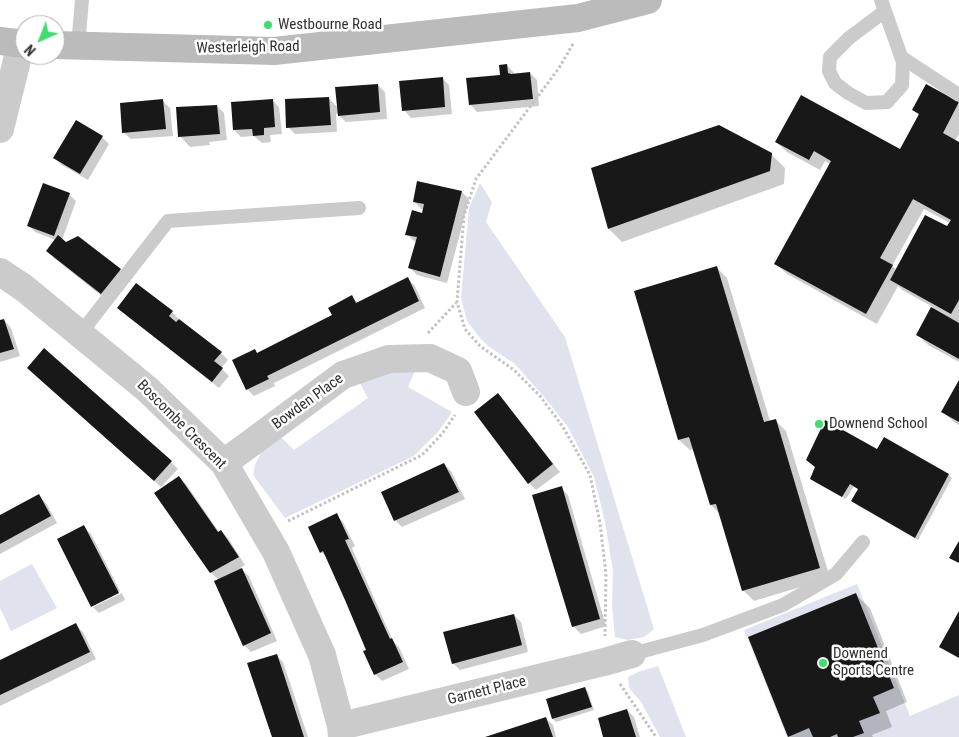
<!DOCTYPE html>
<style>
body{margin:0}
#map{position:relative;width:959px;height:737px;overflow:hidden;background:#fff;font-family:"Roboto Condensed",sans-serif}
canvas{display:block}
.north{position:absolute;left:15px;top:15px;width:50px;height:50px;box-sizing:border-box;background:#fff;border:1px solid #adadad;border-radius:50%;rotate:224deg;font-size:14px;font-weight:700;line-height:20px;text-align:center;color:#313131}
.north::after{content:'';display:block;margin:auto;width:18px;height:22px;background:#3dde6a;clip-path:polygon(50% 0,100% 100%,50% 72%,0 100%)}
</style>
<div id="map">
<canvas width="959" height="737"></canvas>
<div class="north">N</div>
</div>
<script>
const context = document.querySelector('canvas').getContext('2d');
context.lineJoin = 'round';
function fillPath(path, color) {
  context.fillStyle = color;
  context.fill(path, 'evenodd');
}
function poly(rows) {
  const path = new Path2D();
  for (const r of rows) {
    path.moveTo(r[0], r[1]);
    for (let i = 2; i < r.length; i += 2) path.lineTo(r[i], r[i + 1]);
  }
  return path;
}
function strokePath(path, color, width, dash) {
  context.strokeStyle = color;
  context.lineWidth = width;
  context.lineCap = dash ? 'butt' : 'round';
  context.setLineDash(dash || []);
  context.stroke(path);
}
function label(font, color, halo, rows, align = 'center') {
  context.font = font + ' "Roboto Condensed",sans-serif';
  context.lineWidth = 5;
  context.setLineDash([]);
  context.textBaseline = 'middle';
  context.strokeStyle = halo;
  context.fillStyle = color;
  for (const [text, x, y, turn = 0] of rows) {
    context.save();
    context.translate(x, y);
    context.rotate((+turn || 0) * Math.PI / 180);
    context.textAlign = isNaN(turn) ? turn : align;
    if (halo) context.strokeText(text, 0, 0);
    context.fillText(text, 0, 0);
    context.restore();
  }
}
fillPath(poly([
 [480,183,492,202,486,222,565,337,654,629,644,637,628,640,615,637,612,606,613,571,605,522,594,477,568,427,545,398,515,364,488,346,480,338,467,321,461,298,469,208],
 [417,366,408,387,452,412,439,431,414,456,285,518,253,475,255,465,263,449,281,437,294,450,368,398,358,380],
 [32,564,57,608,11,631,0,608,0,581],
 [857,584,910,716,959,695,959,737,787,737,744,630],
 [658,666,686,737,660,737,641,702,629,688,628,677,638,672]
]), '#e0e3ed');
fillPath(poly([
 [507,65,514,73,514,75,530,73,537,80,539,106,477,112,470,104,501,76],
 [442,78,449,85,452,114,411,118,404,110],
 [378,85,385,92,387,119,346,122,336,113,337,132,295,134,288,127,329,98,338,108],
 [927,86,959,104,959,134,955,141,959,144,959,362,928,345,918,335,933,307,902,290,898,286,877,324,787,274,776,264,830,164,825,161,820,170,787,152,776,142,901,151,920,116,914,110],
 [924,209,950,223,947,228,897,270,892,266],
 [272,100,279,107,282,134,270,135,271,142,262,143,254,136,241,137,234,130],
 [163,101,170,108,173,136,131,139,123,132],
 [217,106,224,113,227,140,209,142,210,145,190,147,180,136],
 [102,137,109,144,88,180,62,165,55,158],
 [771,154,785,168,784,184,622,242,609,229],
 [418,183,462,192,469,199,447,283,417,275,410,268,417,242,414,241,407,234,423,214,424,209,421,209,414,201],
 [69,194,76,201,62,240,66,243,78,237,120,270,127,277,108,301,54,258,56,240,35,232,28,225],
 [717,268,727,278,770,421,775,420,786,431,830,578,754,601,743,590,720,514,711,505,694,449,690,450,679,440],
 [408,279,415,286,425,308,274,383,275,386,254,396,247,389,258,354,334,316,352,297,358,303],
 [172,312,179,319,178,320,221,353,228,360,221,368,229,376,219,388,126,315],
 [4,320,11,328,20,356,0,362,0,322],
 [35,375,171,462,178,469,161,487],
 [959,383,959,425,954,422,943,412],
 [498,395,505,402,560,472,536,490,529,483,475,412],
 [885,439,949,475,952,478,918,540,855,504,852,500,859,490,854,486,846,499,815,482,812,479,817,467,878,451],
 [444,464,451,471,465,499,402,527,395,520],
 [179,477,186,484,219,532,221,531,228,538,245,565,240,568,249,576,277,641,251,652,244,645,219,580,211,573,156,493],
 [561,488,568,495,606,626,581,634,573,626],
 [39,496,46,503,57,523,0,554,0,517],
 [336,515,343,522,355,546,352,548,393,641,399,647,409,669,382,681,375,674,368,650,327,557,321,552],
 [84,527,91,534,120,591,93,605,93,607],
 [122,593,125,600,99,613,93,607],
 [856,595,870,608,907,702,886,711,892,727,872,735,873,737,790,737,789,736],
 [514,615,521,622,528,652,460,670,453,663],
 [76,625,83,632,96,659,0,706,0,661],
 [276,655,283,662,308,737,273,737],
 [585,688,588,692,594,710,556,722,553,719],
 [627,710,634,717,640,737,605,737],
 [545,718,553,725,556,737,488,737]
]), '#0003');
fillPath(poly([
 [507,64,508,73,511,74,530,72,533,99,469,105,466,78,500,75,499,65],
 [443,77,445,107,402,111,399,81],
 [378,84,380,112,338,116,335,87],
 [926,84,959,102,943,133,959,142,959,300,951,314,890,280,925,215,947,226,951,220,913,199,880,258,893,265,866,314,774,264,831,161,814,151,809,160,775,142,801,95,900,149,919,114,912,110],
 [329,97,331,125,286,128,285,99],
 [163,99,166,129,122,133,120,103],
 [273,99,275,127,264,128,264,135,253,136,252,129,233,130,231,102],
 [217,105,220,134,178,137,176,107],
 [76,120,103,136,80,174,53,158],
 [719,125,772,153,770,171,608,229,591,168],
 [417,181,462,191,440,277,408,268,417,237,405,235,412,210,422,213,424,204,413,202],
 [43,183,70,193,54,236,27,226],
 [58,235,66,242,78,236,121,269,101,294,46,251],
 [717,266,764,422,776,419,820,568,742,591,716,504,710,505,689,437,678,440,634,291],
 [408,277,419,301,267,376,269,379,246,390,232,360,255,349,257,353,332,315,328,308,352,295,356,303],
 [136,283,173,311,169,316,176,322,179,319,222,352,214,361,223,368,212,382,117,308],
 [931,307,959,323,959,359,916,335],
 [4,319,14,349,0,353,0,320],
 [44,348,172,461,154,481,27,368],
 [959,380,959,422,941,412],
 [498,393,553,464,528,484,474,412],
 [825,420,877,449,884,437,949,474,915,538,851,501,858,489,850,484,842,497,810,479,815,467,806,460],
 [444,463,459,492,394,521,381,492],
 [179,476,218,532,221,530,239,557,210,573,154,493],
 [562,486,600,619,572,627,532,495],
 [39,494,51,516,0,544,0,515],
 [337,513,349,539,345,540,390,639,392,638,403,662,374,675,363,651,366,650,345,600,323,551,320,553,308,527],
 [84,525,119,593,91,607,57,539],
 [959,541,959,563,949,558],
 [242,568,271,633,243,646,214,581],
 [856,593,894,688,873,697,880,713,859,721,864,733,853,737,838,737,837,734,830,737,813,737,809,728,788,737,748,637],
 [959,611,959,658,939,647],
 [514,614,522,645,452,664,443,632],
 [76,623,90,652,0,695,0,660],
 [277,654,284,675,304,737,272,737,247,663],
 [585,687,592,707,552,719,546,699],
 [627,709,636,737,603,737,598,718],
 [546,717,553,737,485,737]
]), '#181818');
strokePath(poly([
 [573,44,559,68,476,179,464,215,457,302,465,329,480,346,514,370,540,396,563,427,590,475,600,523,606,574,605,636],
 [428,333,456,303],
 [288,521,422,455,442,434,455,415],
 [620,684,656,737]
]), '#c1c1c1', 3, [2.5, 2.5]);
strokePath(poly([
 [881,0,903,62,902,85,887,102,866,103,848,93,835,83,829,71,830,57,849,38,885,11],
 [78,46,82,0],
 [901,57,959,95],
 [80,334,168,221,359,208],
 [632,654,703,635,783,605,836,574,863,542]
]), '#cbcbcb', 14);
strokePath(poly([
 [0,129,21,44],
 [0,272,24,288,147,389,224,463,276,552,322,655,341,726,342,737],
 [224,463,343,375,389,359,430,358,458,371,466,392],
 [341,726,604,662,632,654]
]), '#cbcbcb', 28);
strokePath(poly([
 [0,41,25,44],
 [55,45,274,51,578,18,648,0]
]), '#bbb', 28);
for (const [x, y, r, color] of [
 [268,25,5,"#3dde6a"],
 [819,424,5,"#3dde6a"],
 [823,663,5,"#3dde6a"]
]) {
  const dot = new Path2D();
  dot.arc(x, y, r, 0, 2 * Math.PI);
  context.fillStyle = color;
  context.fill(dot);
  strokePath(dot, '#fff', 2);
}
label('15px', '#313131', '#fff', [
 ["Westbourne Road",278,25],
 ["Downend School",829,424],
 ["Downend",833,654],
 ["Sports Centre",833,671]
], 'left');
label('15px', '#313131', '#fff', [
 ["Westerleigh Road",248,48,-1],
 ["Bowden Place",308,402,-36],
 ["Boscombe Crescent",181,425,45],
 ["Garnett Place",487,691,-14]
]);
</script>
